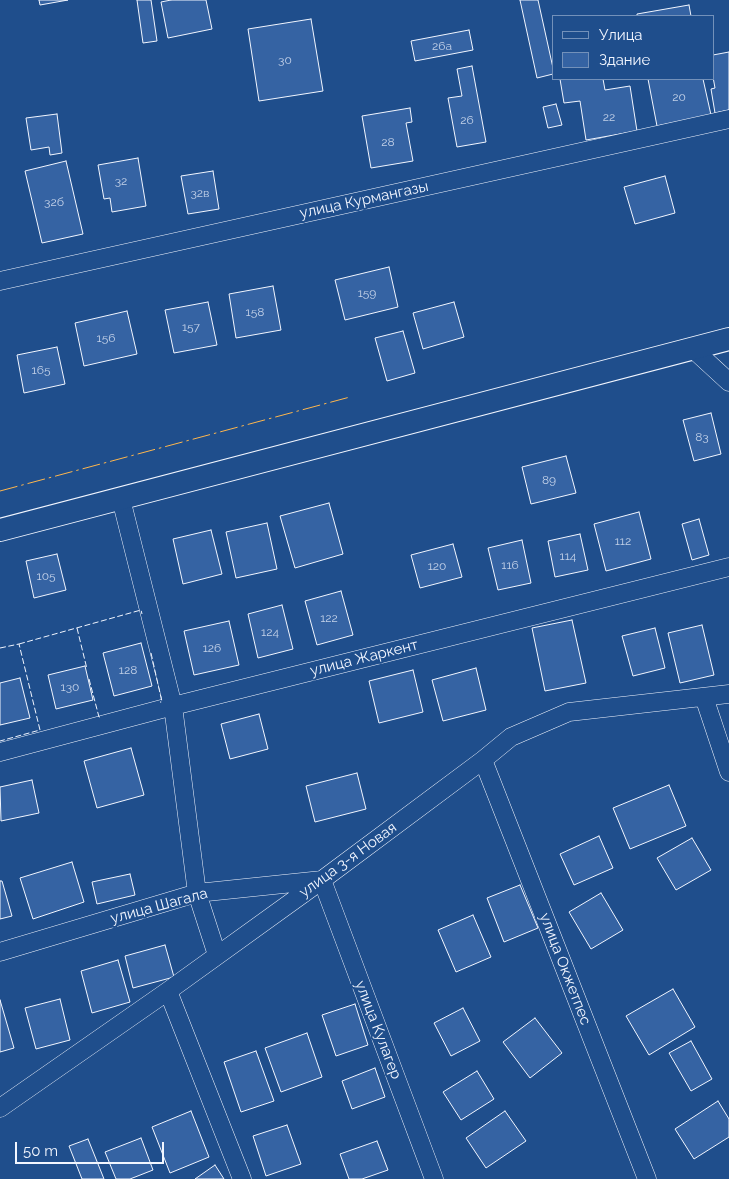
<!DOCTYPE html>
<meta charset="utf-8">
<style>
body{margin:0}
#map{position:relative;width:729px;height:1179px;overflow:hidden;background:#1f4e8c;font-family:Raleway,sans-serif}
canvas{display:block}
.legend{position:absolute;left:552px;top:15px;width:162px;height:65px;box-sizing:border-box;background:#1f4e8c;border:1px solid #7391ba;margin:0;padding:6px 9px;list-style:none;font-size:15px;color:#f2f6ff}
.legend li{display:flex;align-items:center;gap:10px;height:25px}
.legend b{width:25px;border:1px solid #7391ba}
.scale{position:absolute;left:15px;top:1142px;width:149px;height:22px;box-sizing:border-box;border:2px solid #f2f6ff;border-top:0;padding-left:6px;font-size:15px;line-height:18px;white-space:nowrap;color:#f2f6ff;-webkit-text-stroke:4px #1f4e8c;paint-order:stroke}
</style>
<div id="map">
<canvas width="729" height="1179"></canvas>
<ul class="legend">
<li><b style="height:6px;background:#1f4e8c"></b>Улица</li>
<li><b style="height:14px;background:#3563a3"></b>Здание</li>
</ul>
<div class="scale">50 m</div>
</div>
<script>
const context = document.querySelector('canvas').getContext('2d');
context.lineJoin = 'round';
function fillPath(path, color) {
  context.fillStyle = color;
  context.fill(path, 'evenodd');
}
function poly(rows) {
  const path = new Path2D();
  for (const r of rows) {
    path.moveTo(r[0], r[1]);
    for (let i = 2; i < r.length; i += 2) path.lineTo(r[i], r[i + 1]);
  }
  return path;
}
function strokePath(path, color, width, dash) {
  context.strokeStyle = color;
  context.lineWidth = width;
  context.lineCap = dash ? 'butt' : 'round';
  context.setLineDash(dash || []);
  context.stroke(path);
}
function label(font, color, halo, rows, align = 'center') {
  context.font = font + ' Raleway,sans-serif';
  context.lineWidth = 4;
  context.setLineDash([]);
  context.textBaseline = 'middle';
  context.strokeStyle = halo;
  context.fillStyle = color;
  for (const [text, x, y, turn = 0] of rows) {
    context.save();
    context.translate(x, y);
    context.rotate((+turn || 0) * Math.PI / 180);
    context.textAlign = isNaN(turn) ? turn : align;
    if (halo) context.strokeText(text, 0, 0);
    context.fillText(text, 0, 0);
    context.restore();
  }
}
const building = poly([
 [39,0,68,0,40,5,39,0],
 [137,0,151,0,157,41,143,43,137,0],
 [171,0,206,0,212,29,168,38,161,2,171,0],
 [520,0,538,0,553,68,553,74,537,78,520,0],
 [689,5,691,16,637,16,637,14,689,5],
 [311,19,323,91,259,101,248,29,311,19],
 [469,30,473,50,415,61,411,41,469,30],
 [729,52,729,110,715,113,711,89,715,88,713,77,713,55,729,52],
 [472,66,486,142,457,147,448,98,462,96,457,69,472,66],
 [560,79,603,79,605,90,630,86,637,131,586,140,580,101,564,103,560,79],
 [648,79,703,79,711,115,657,126,648,79],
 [556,104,562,125,548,128,543,107,556,104],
 [410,108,412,122,406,123,413,161,371,168,362,116,410,108],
 [57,114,62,153,50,155,49,147,31,150,26,118,57,114],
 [138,158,146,206,112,212,110,198,104,199,98,165,138,158],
 [66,161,83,234,42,243,25,171,66,161],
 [213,171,219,209,188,214,181,176,213,171],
 [665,176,675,213,635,224,624,187,665,176],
 [389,267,398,307,345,320,335,280,389,267],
 [273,286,281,330,236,338,229,294,273,286],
 [208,302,217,345,174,353,165,310,208,302],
 [454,302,464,337,423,349,413,313,454,302],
 [127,311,137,354,84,366,75,323,127,311],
 [403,331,415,373,387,381,375,338,403,331],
 [57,347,65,384,24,393,17,355,57,347],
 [711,413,721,454,694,461,683,420,711,413],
 [566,456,576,493,531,504,522,467,566,456],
 [329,503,343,554,295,568,280,516,329,503],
 [639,512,651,559,606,571,594,524,639,512],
 [699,519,709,555,692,560,682,524,699,519],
 [267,523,277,569,236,578,226,532,267,523],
 [211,530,222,574,183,584,173,539,211,530],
 [580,534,588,570,555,577,548,541,580,534],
 [522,540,531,583,498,590,488,548,522,540],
 [453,544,462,577,420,588,411,555,453,544],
 [57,554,66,590,34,598,26,561,57,554],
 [341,591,353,635,317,645,305,601,341,591],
 [282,605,293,649,258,658,248,614,282,605],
 [572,620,586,683,545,691,532,628,572,620],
 [229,621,239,665,194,675,184,631,229,621],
 [702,625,714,675,680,683,668,633,702,625],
 [655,628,665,668,633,676,622,636,655,628],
 [141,643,152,686,114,696,103,653,141,643],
 [85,666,93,700,56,709,48,675,85,666],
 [476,668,486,710,443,721,432,680,476,668],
 [413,670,423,712,379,723,369,681,413,670],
 [20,678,30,718,0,725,0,683,20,678],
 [259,714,268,749,230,759,221,724,259,714],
 [131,748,144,795,97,808,84,761,131,748],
 [357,773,366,809,315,822,306,786,357,773],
 [32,780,39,813,1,821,0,787,32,780],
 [669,785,686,826,630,849,613,808,669,785],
 [599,836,613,868,574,885,560,854,599,836],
 [692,838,711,870,676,890,657,858,692,838],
 [72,862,84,902,33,919,20,878,72,862],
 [130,874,135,895,97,904,92,882,130,874],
 [0,881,2,881,12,916,0,919,0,881],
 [520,885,538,928,504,942,487,898,520,885],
 [601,893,623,930,591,949,569,912,601,893],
 [473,915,491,957,456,972,438,930,473,915],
 [165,945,174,977,133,988,125,956,165,945],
 [118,960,130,1002,92,1013,81,971,118,960],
 [673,989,695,1027,649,1055,626,1016,673,989],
 [60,999,70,1040,36,1049,25,1008,60,999],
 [0,1000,14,1048,0,1052,0,1000],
 [355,1004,368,1045,336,1056,322,1015,355,1004],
 [463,1008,480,1041,451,1056,434,1023,463,1008],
 [535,1018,562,1053,530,1078,503,1042,535,1018],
 [307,1033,322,1077,281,1092,265,1048,307,1033],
 [691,1041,712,1079,691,1091,669,1053,691,1041],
 [256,1051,274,1101,241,1112,224,1062,256,1051],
 [375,1068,385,1097,352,1109,342,1081,375,1068],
 [477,1071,494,1099,461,1120,443,1092,477,1071],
 [718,1101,729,1119,729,1137,694,1159,675,1129,718,1101],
 [191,1111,209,1157,170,1173,152,1127,191,1111],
 [505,1111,526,1141,486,1168,466,1138,505,1111],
 [287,1125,301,1164,266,1176,253,1136,287,1125],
 [141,1138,153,1170,130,1179,116,1179,105,1152,141,1138],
 [88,1139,104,1179,82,1179,69,1146,88,1139],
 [377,1141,388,1170,362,1179,349,1179,340,1154,377,1141],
 [215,1165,224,1179,195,1179,215,1165]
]);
fillPath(building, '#3563a3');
strokePath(building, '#f2f6ff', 1);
const minor = poly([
 [0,281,729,119],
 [692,348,729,382],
 [121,499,173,706,197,893,217,955],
 [704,697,729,772],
 [0,752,173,706,729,567],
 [483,760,647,1179],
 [0,952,197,893,322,880,434,1179],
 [168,991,242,1179],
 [0,1108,168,991,322,880,483,760,511,737,569,712,729,694]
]);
const tertiary = poly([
 [0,530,729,339]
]);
strokePath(minor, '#f2f6ff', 19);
strokePath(tertiary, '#f2f6ff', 24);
strokePath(minor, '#1f4e8c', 18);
strokePath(tertiary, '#1f4e8c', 22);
strokePath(poly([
 [77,628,87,669],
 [19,644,141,610,142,614],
 [0,648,19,644,40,730,0,741],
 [151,653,162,702,160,702],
 [89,679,99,717,102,717]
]), '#f2f6ff', 1, [6, 2.5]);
strokePath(poly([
 [0,491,350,397]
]), '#ffb74d', 1, [18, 4, 2.5, 4]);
label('12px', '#c3d1e8', null, [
 ["26а",442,46],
 ["30",285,60],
 ["20",679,97],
 ["22",609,117],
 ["26",467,120],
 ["28",388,142],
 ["32",121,181],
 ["32в",200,193],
 ["32б",54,202],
 ["159",367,293],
 ["158",255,312],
 ["157",191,327],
 ["156",106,338],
 ["165",41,370],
 ["83",702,437],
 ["89",549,480],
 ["112",623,541],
 ["114",568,556],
 ["116",510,565],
 ["120",437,566],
 ["105",46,576],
 ["122",329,618],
 ["124",270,632],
 ["126",212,648],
 ["128",128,670],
 ["130",70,687]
]);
label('15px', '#f2f6ff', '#1f4e8c', [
 ["улица Курмангазы",364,200,-12],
 ["улица Жаркент",364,658,-14],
 ["улица 3-я Новая",348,860,-36],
 ["улица Шагала",159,906,-15],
 ["улица Окжетпес",565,969,69],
 ["улица Кулагер",378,1030,69]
]);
</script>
